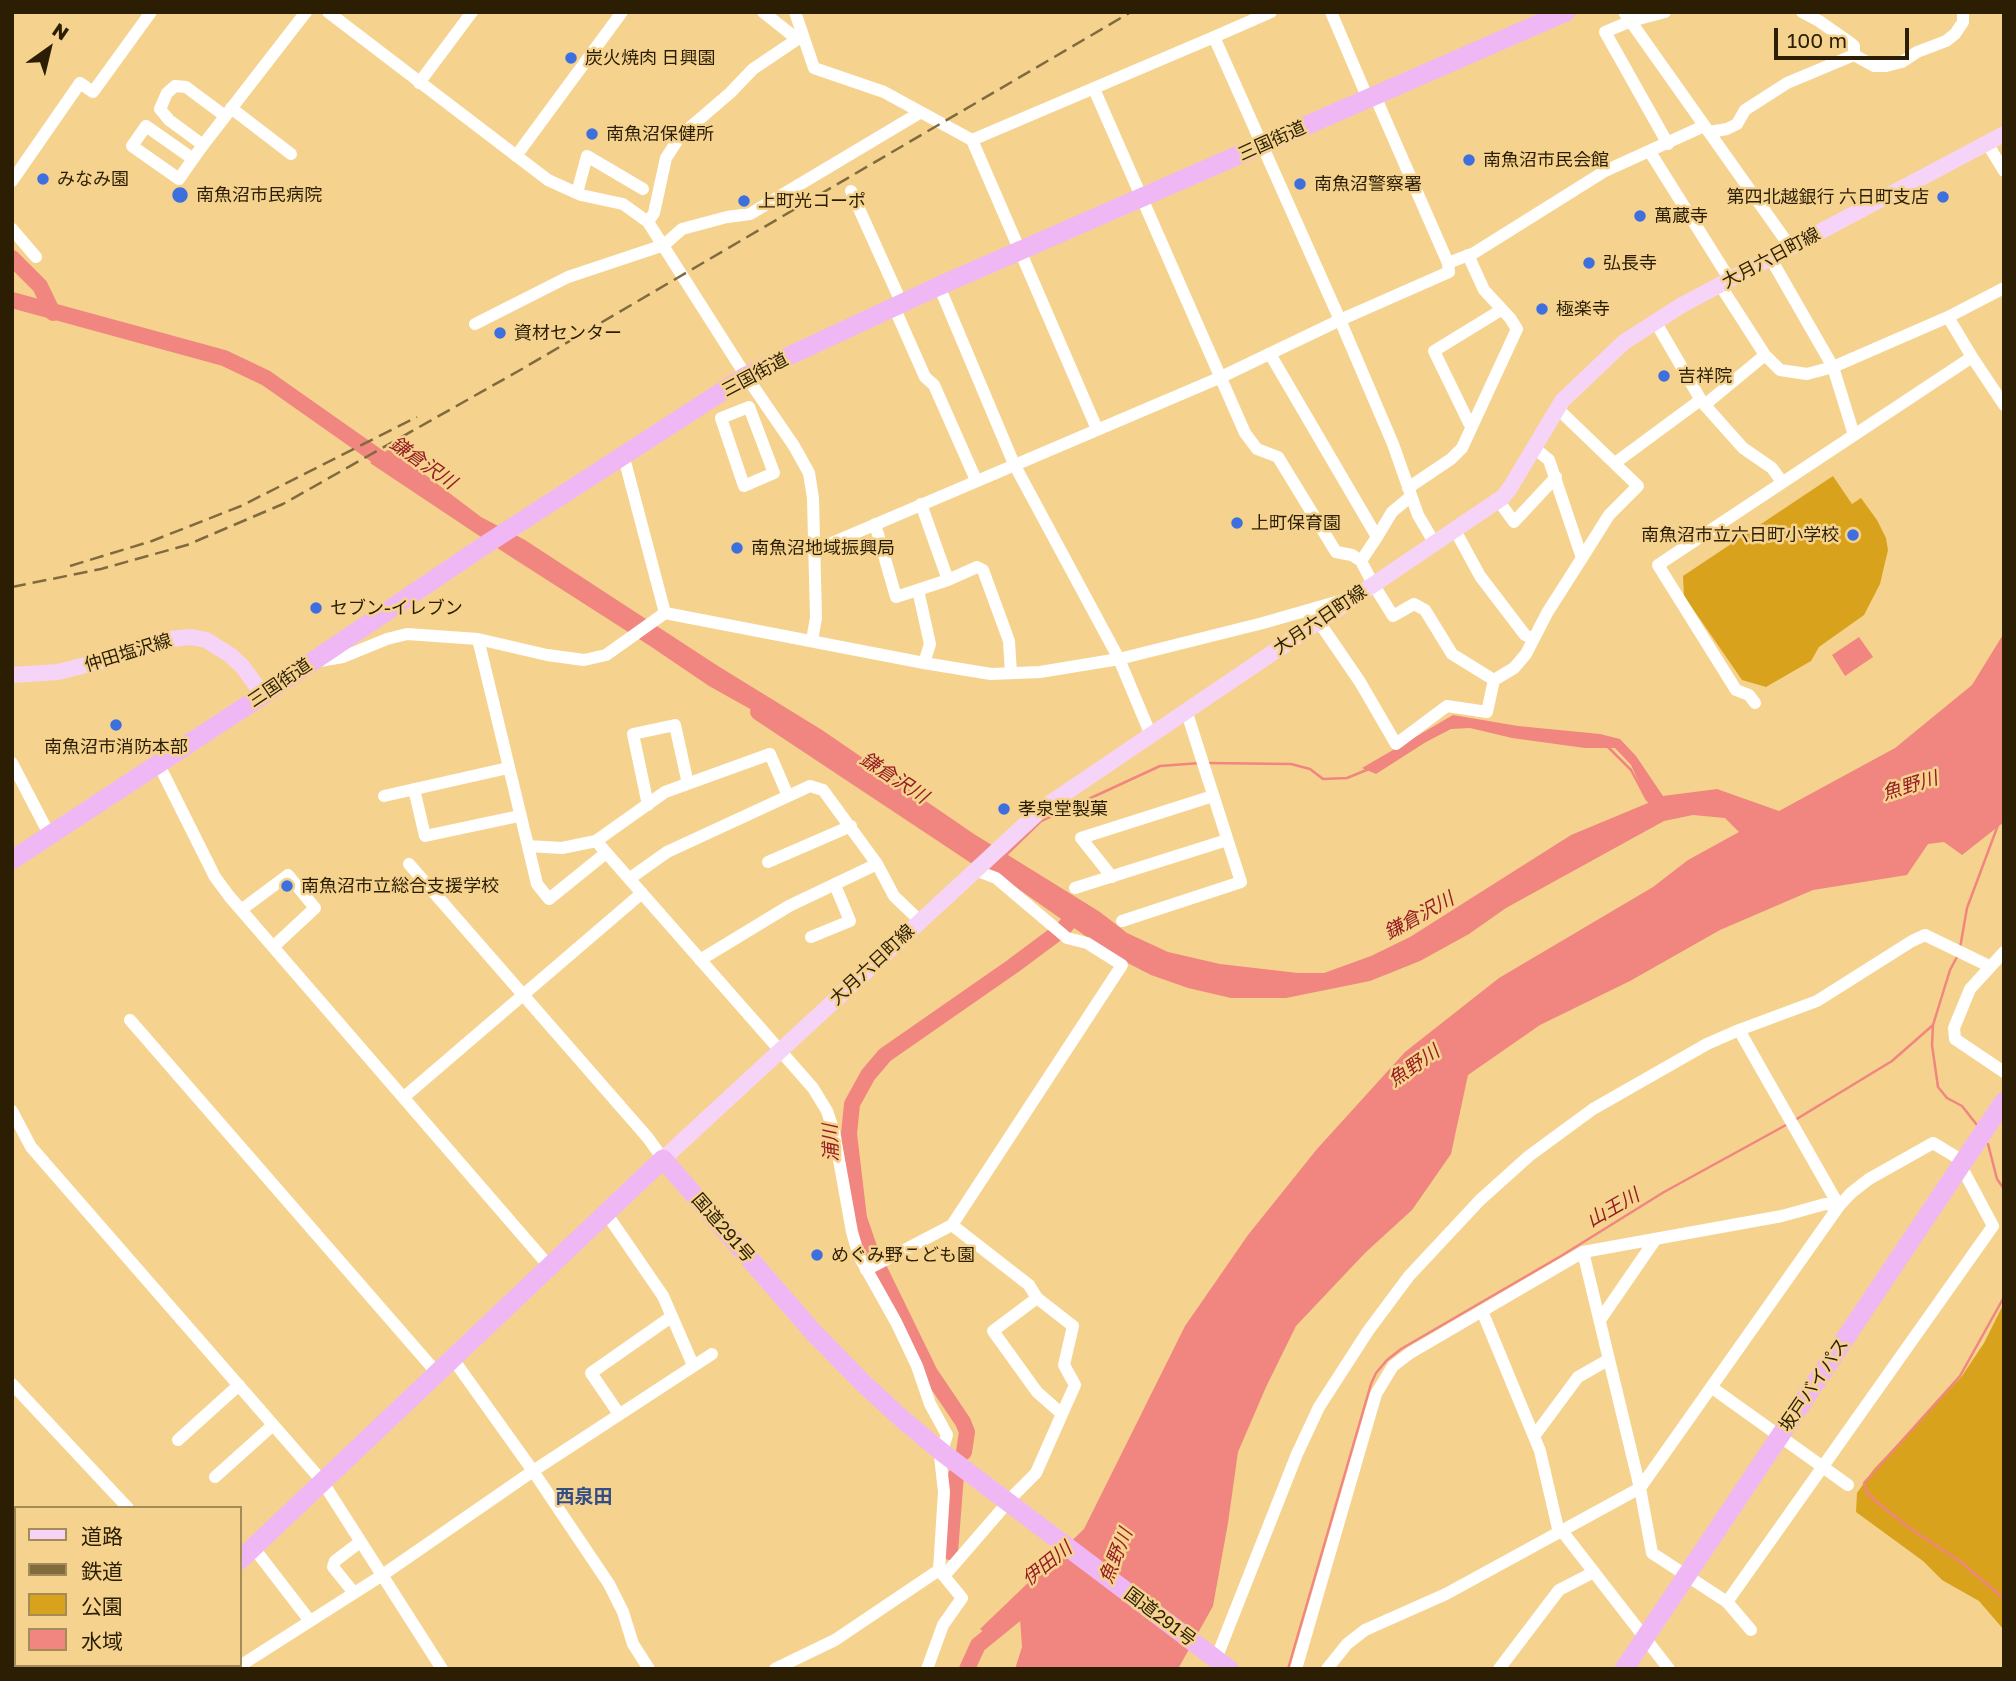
<!DOCTYPE html>
<meta charset="utf-8">
<style>
body{margin:0}
#map{position:relative;width:2016px;height:1681px;overflow:hidden;background:#f5d38f;font-family:"Golos Text","Noto Sans JP",sans-serif}
canvas{display:block}
.frame{position:absolute;inset:0;border:14px solid #2b1e03;pointer-events:none}
.legend{position:absolute;left:14px;top:1506px;width:228px;height:161px;box-sizing:border-box;background:#f5d38f;border:2px solid #a48b57;margin:0;padding:9px 12px;list-style:none;font-size:21px;color:#2b1e03}
.legend li{display:flex;align-items:center;gap:14px;height:35px}
.legend b{width:35px;border:2px solid #a48b57}
.north{position:absolute;left:14px;top:14px;width:70px;height:70px;-webkit-text-stroke:5px #f5d38f;paint-order:stroke;rotate:34deg;font-size:19px;font-weight:700;line-height:28px;text-align:center;color:#2b1e03}
.north::after{content:'';display:block;margin:auto;width:24px;height:32px;background:#2b1e03;clip-path:polygon(50% 0,100% 100%,50% 72%,0 100%)}
.scale{position:absolute;left:1774px;top:28px;width:135px;height:32px;box-sizing:border-box;border:4px solid #2b1e03;border-top:0;padding-left:9px;font-size:21px;line-height:24px;white-space:nowrap;color:#2b1e03;-webkit-text-stroke:5px #f5d38f;paint-order:stroke}
</style>
<div id="map">
<canvas width="2016" height="1681"></canvas>
<div class="frame"></div>
<ul class="legend">
<li><b style="height:9px;background:#f5d4f8"></b>道路</li>
<li><b style="height:9px;background:#806a3e"></b>鉄道</li>
<li><b style="height:19px;background:#d8a21c"></b>公園</li>
<li><b style="height:19px;background:#f18580"></b>水域</li>
</ul>
<div class="north">N</div>
<div class="scale">100 m</div>
</div>
<script>
const context = document.querySelector('canvas').getContext('2d');
context.lineJoin = 'round';
function fillPath(path, color) {
  context.fillStyle = color;
  context.fill(path, 'evenodd');
}
function poly(rows) {
  const path = new Path2D();
  for (const r of rows) {
    path.moveTo(r[0], r[1]);
    for (let i = 2; i < r.length; i += 2) path.lineTo(r[i], r[i + 1]);
  }
  return path;
}
function strokePath(path, color, width, dash) {
  context.strokeStyle = color;
  context.lineWidth = width;
  context.lineCap = dash ? 'butt' : 'round';
  context.setLineDash(dash || []);
  context.stroke(path);
}
function label(font, color, halo, rows, align = 'center') {
  context.font = font + ' "Golos Text","Noto Sans JP",sans-serif';
  context.lineWidth = 5;
  context.setLineDash([]);
  context.textBaseline = 'middle';
  context.strokeStyle = halo;
  context.fillStyle = color;
  for (const [text, x, y, turn = 0] of rows) {
    context.save();
    context.translate(x, y);
    context.rotate((+turn || 0) * Math.PI / 180);
    context.textAlign = isNaN(turn) ? turn : align;
    if (halo) context.strokeText(text, 0, 0);
    context.fillText(text, 0, 0);
    context.restore();
  }
}
fillPath(poly([
 [1833,476,1852,504,1861,498,1877,520,1886,538,1888,550,1880,584,1864,615,1819,647,1811,661,1766,687,1742,680,1684,596,1683,576],
 [2004,1303,2004,1630,1979,1601,1942,1580,1923,1561,1856,1512,1857,1493,1874,1469,1962,1376,1984,1343]
]), '#d8a21c');
fillPath(poly([
 [390,448,481,517,525,540,718,666,822,730,974,834,1100,912,1127,933,1168,952,1220,964,1298,973,1324,973,1371,956,1410,937,1571,835,1648,803,1631,765,1615,748,1585,748,1512,738,1470,728,1451,729,1426,742,1376,774,1362,768,1453,715,1518,726,1600,734,1620,739,1636,756,1663,796,1717,789,1779,811,1895,748,1972,685,2004,633,2004,822,1962,855,1944,842,1928,844,1907,875,1813,890,1720,930,1630,981,1540,1025,1468,1075,1451,1154,1412,1210,1365,1253,1296,1326,1266,1387,1238,1452,1228,1523,1213,1606,1178,1669,1015,1669,1022,1647,1019,1604,985,1633,980,1629,1084,1529,1185,1326,1248,1235,1317,1149,1405,1052,1499,978,1653,887,1688,860,1739,832,1725,818,1693,815,1664,821,1506,908,1469,934,1420,961,1370,981,1286,998,1231,998,1188,988,1151,975,1114,956,1007,881,968,846,813,744,709,686,650,646,508,555,370,463],
 [1859,637,1873,657,1845,676,1832,655]
]), '#f18580');
strokePath(poly([
 [1608,747,1631,770,1647,800],
 [1206,763,1291,764,1310,769,1323,779,1347,778,1369,769],
 [1005,856,1041,821,1160,766,1200,763],
 [1960,948,1967,908,1998,825],
 [1958,955,1950,970,1933,1025,1932,1045,1938,1087,1947,1098,1962,1106,1977,1125],
 [1795,1120,1892,1061,1933,1025],
 [1988,1144,1997,1179,2004,1189],
 [2004,1297,1960,1376,1864,1483,1867,1493,1878,1503,1908,1527,1961,1562,2004,1599],
 [1288,1669,1371,1384,1376,1373,1387,1360,1401,1349,1561,1256,1664,1192,1786,1125]
]), '#f18580', 2.5);
strokePath(poly([
 [12,258,40,286,53,313],
 [12,300,224,358,266,378,394,468],
 [758,712,993,868],
 [964,1452,967,1432,963,1422,930,1373,870,1250,859,1218,849,1134,852,1104,868,1075,885,1055,1013,966,1064,928,1076,913],
 [950,1552,956,1475],
 [967,1669,978,1645,1037,1597]
]), '#f18580', 16);
strokePath(poly([
 [328,12,548,180,581,195,623,204,648,222,746,376,794,446,809,473,813,498,816,618,812,640],
 [763,12,797,39],
 [795,12,814,68,884,92,972,140,1097,429],
 [1271,12,1214,37,1340,320,1393,444,1418,515,1435,544],
 [1331,12,1368,99],
 [1624,12,1791,248],
 [1665,12,1631,21,1605,32,1668,144],
 [1802,12,1819,21,1849,42,1854,46,1854,55],
 [419,83,472,12],
 [1094,89,1245,433,1257,449,1278,457,1336,552,1352,555,1361,561],
 [231,108,291,154],
 [1709,132,1727,129,1737,124,1745,110,1787,83,1854,55,1874,66,1886,66,1902,62,1917,52,1946,41,1955,34,1963,22,1963,12],
 [972,140,1214,37],
 [1987,143,2004,171],
 [203,145,169,120,160,109,167,93,175,86,186,87,225,116],
 [1650,152,1730,280],
 [516,156,622,12],
 [193,159,146,126,132,146,179,179,193,159,203,145,306,12],
 [12,181,80,83,93,92,151,12],
 [851,191,902,304],
 [577,193,587,156,643,189],
 [648,222,654,213,666,158,681,135,730,93,753,69,802,36],
 [12,229,36,257],
 [1771,259,1833,367,1854,435],
 [1448,263,1474,253,1605,171,1704,126],
 [1720,285,1765,355,1780,370,1807,374,1833,367,1948,317,2004,288],
 [939,286,1014,464,1119,659,1150,733],
 [894,307,925,377,934,385,976,480],
 [1655,321,1702,402,1743,448,1772,468,1782,482],
 [475,324,568,277,664,245,682,229,727,217,750,214,921,112],
 [1270,354,1377,537,1361,561,1373,584,1393,616,1414,604,1425,610,1452,654,1494,680,1487,712,1447,706,1396,744,1360,682,1319,622],
 [1972,357,2004,405],
 [749,407,774,473,744,486,721,418,749,407],
 [1557,408,1638,486,1609,515,1582,558],
 [1472,424,1469,423,1434,351,1501,310],
 [623,454,665,613],
 [1615,463,1699,401,1707,403,1765,355],
 [1408,488,1451,459,1462,448,1517,329,1510,318,1484,290,1468,255],
 [1498,500,1514,522,1556,477],
 [921,504,948,580],
 [875,524,896,597,948,580,977,567,983,570,1009,641,1011,673],
 [1455,530,1480,576,1525,635,1533,639],
 [1377,537,1392,512,1410,497],
 [813,551,1219,378,1340,320,1449,272,1448,263,1375,96],
 [918,590,930,644,924,663],
 [478,639,528,846,562,848,596,841,665,792,770,754,788,796],
 [319,661,343,657,387,639,407,634,478,639,547,655,584,660,606,655,665,613,924,663,991,674,1040,672,1119,659,1263,623,1343,600],
 [1494,680,1514,668,1526,654,1547,613,1582,558,1549,460,1533,447],
 [1755,703,1749,695,1736,690,1658,565,1972,357,1948,317],
 [12,763,49,834],
 [158,763,215,877,229,896,549,1266],
 [414,789,425,836,519,816],
 [384,796,508,768],
 [648,805,633,734,675,725,688,784],
 [596,841,813,1088,827,1111,834,1132,852,1232,859,1256,896,1322,917,1366,930,1404,947,1435,940,1456,944,1492,939,1570,962,1598,943,1625,927,1669],
 [528,846,537,884,549,899,606,853],
 [768,862,851,826],
 [409,864,648,1138,663,1159],
 [1112,877,1081,838,1213,796],
 [629,879,667,852,810,786,823,790,877,864,894,896,919,920],
 [1075,888,1227,840],
 [241,910,288,875,315,908,273,947],
 [1122,921,1241,882,1186,710],
 [811,937,850,921,835,885],
 [2004,952,1970,989,1954,1028,1955,1039,2004,1072],
 [700,960,789,906,877,864],
 [130,1020,437,1373],
 [1739,1030,1839,1206],
 [404,1097,642,893],
 [12,1111,31,1147,322,1481,442,1669],
 [606,1213,663,1296,693,1365],
 [952,1225,1029,1285,1037,1298,993,1331,1037,1392,1062,1414,1036,1473,1013,1496],
 [1583,1252,1640,1488,1652,1553,1727,1602,1751,1630],
 [866,1270,952,1225,1122,965,1087,943,1067,938,996,878,975,870],
 [1037,1298,1073,1326,1064,1365,1075,1385,1062,1414],
 [1482,1311,1540,1451,1559,1533],
 [1600,1320,1655,1240],
 [453,1359,533,1471,609,1584,623,1612,633,1644,649,1669],
 [12,1384,128,1508],
 [1711,1387,1848,1485],
 [619,1414,591,1373,671,1317],
 [1535,1435,1578,1377,1608,1360],
 [178,1440,239,1385],
 [215,1477,273,1425],
 [1562,1531,1669,1669],
 [253,1547,310,1621],
 [944,1576,1002,1509],
 [354,1593,333,1567,335,1561,360,1542],
 [1727,1602,1993,1226,1961,1166],
 [12,1613,16,1617],
 [1216,1659,1297,1454,1319,1407,1368,1331,1409,1276,1480,1200,1529,1156,1593,1109,1707,1044,1739,1030,1817,1001,1912,941,1925,935,1989,966],
 [61,1665,64,1669],
 [215,1665,218,1669],
 [235,1669,381,1576,533,1471,712,1354],
 [775,1669,835,1640,939,1570],
 [1296,1669,1376,1394,1393,1366,1410,1353,1583,1252,1782,1216,1825,1204,1839,1206],
 [1327,1669,1347,1644,1365,1630,1446,1594,1640,1488,1839,1206,1851,1193,1869,1179,1933,1143,1963,1161],
 [1499,1669,1559,1590,1594,1572]
]), '#fff', 12);
strokePath(poly([
 [12,675,58,672,106,660,160,640,191,637,206,640,230,655,242,666,263,695],
 [663,1159,1043,808,1503,497,1510,488,1562,401,1624,342,1682,305,2004,134]
]), '#f5d4f8', 16);
strokePath(poly([
 [12,860,263,695,482,547,746,376,939,286,1566,12],
 [240,1560,663,1159,813,1332,864,1384,902,1419,943,1453,1229,1669],
 [126,1669,129,1665],
 [1624,1669,2004,1101]
]), '#efb8f4', 19);
strokePath(poly([
 [70,566,152,541,241,506,417,417],
 [12,587,101,569,187,545,283,504,522,369,1131,12]
]), '#806a3e', 2.5, [14, 7]);
for (const [x, y, r, color] of [
 [571,58,7,"#3d6fdf"],
 [592,134,7,"#3d6fdf"],
 [1469,160,7,"#3d6fdf"],
 [43,179,7,"#3d6fdf"],
 [1300,184,7,"#3d6fdf"],
 [180,195,9,"#3d6fdf"],
 [1943,197,7,"#3d6fdf"],
 [744,201,7,"#3d6fdf"],
 [1640,216,7,"#3d6fdf"],
 [1589,263,7,"#3d6fdf"],
 [1542,309,7,"#3d6fdf"],
 [500,333,7,"#3d6fdf"],
 [1664,376,7,"#3d6fdf"],
 [1237,523,7,"#3d6fdf"],
 [1853,535,7,"#3d6fdf"],
 [737,548,7,"#3d6fdf"],
 [316,608,7,"#3d6fdf"],
 [116,725,7,"#3d6fdf"],
 [1004,809,7,"#3d6fdf"],
 [287,886,7,"#3d6fdf"],
 [817,1255,7,"#3d6fdf"]
]) {
  const dot = new Path2D();
  dot.arc(x, y, r, 0, 2 * Math.PI);
  context.fillStyle = color;
  context.fill(dot);
  strokePath(dot, '#f5d38f', 2.5);
}
label('18px', '#2b1e03', '#f5d38f', [
 ["炭火焼肉 日興園",585,58],
 ["南魚沼保健所",606,134],
 ["南魚沼市民会館",1483,160],
 ["みなみ園",57,179],
 ["南魚沼警察署",1314,184],
 ["南魚沼市民病院",196,195],
 ["第四北越銀行 六日町支店",1929,197,"right"],
 ["上町光コーポ",758,201],
 ["萬蔵寺",1654,216],
 ["弘長寺",1603,263],
 ["極楽寺",1556,309],
 ["資材センター",514,333],
 ["吉祥院",1678,376],
 ["上町保育園",1251,523],
 ["南魚沼市立六日町小学校",1839,535,"right"],
 ["南魚沼地域振興局",751,548],
 ["セブン-イレブン",330,608],
 ["南魚沼市消防本部",116,747,"center"],
 ["孝泉堂製菓",1018,809],
 ["南魚沼市立総合支援学校",301,886],
 ["めぐみ野こども園",831,1255]
], 'left');
label('18px', '#2b1e03', '#f5d38f', [
 ["三国街道",1272,141,-24],
 ["大月六日町線",1771,258,-28],
 ["三国街道",755,375,-28],
 ["大月六日町線",1320,620,-34],
 ["仲田塩沢線",128,653,-17],
 ["三国街道",280,683,-34],
 ["大月六日町線",872,965,-43],
 ["国道291号",723,1228,49],
 ["坂戸バイパス",1814,1385,-56],
 ["国道291号",1160,1617,37]
]);
label('italic 19px', '#961c24', '#f5d38f', [
 ["鎌倉沢川",423,463,35],
 ["鎌倉沢川",894,778,33],
 ["魚野川",1910,786,-17],
 ["鎌倉沢川",1419,916,-29],
 ["魚野川",1414,1066,-35],
 ["浦川",831,1143,-92],
 ["山王川",1613,1208,-30],
 ["魚野川",1116,1556,-68],
 ["伊田川",1047,1564,-39]
]);
label('bold 19px', '#324d86', '#f5d38f', [
 ["西泉田",584,1497]
]);
</script>
